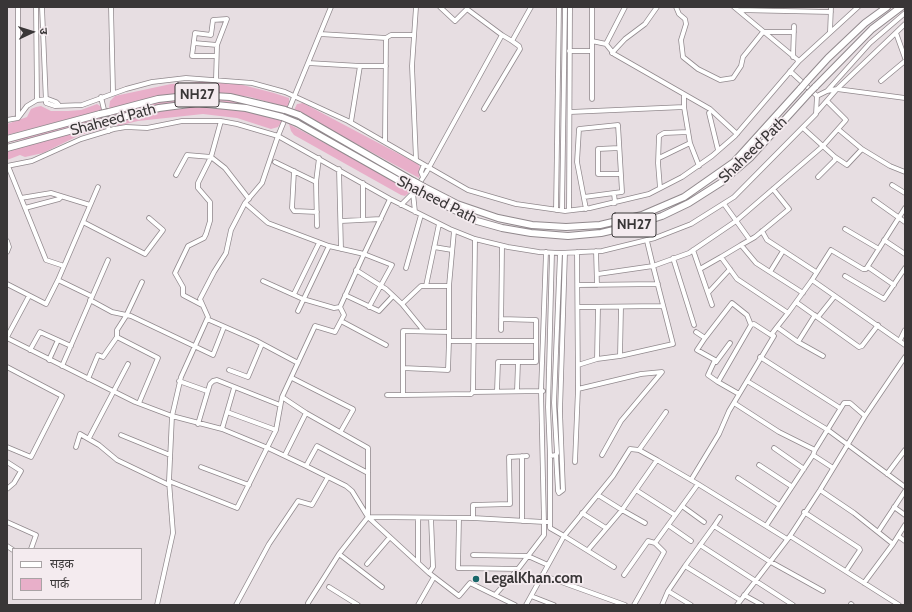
<!DOCTYPE html>
<meta charset="utf-8">
<style>
body{margin:0}
#map{position:relative;width:912px;height:612px;overflow:hidden;background:#e7dee2;font-family:Cabin,"Noto Sans Devanagari",sans-serif}
canvas{display:block}
.frame{position:absolute;inset:0;border:8px solid #393637;pointer-events:none}
.legend{position:absolute;left:12px;top:548px;width:130px;height:52px;box-sizing:border-box;background:#f4ebef;border:1px solid #a9a3a5;margin:0;padding:5px 7px;list-style:none;font-size:12px;color:#393637}
.legend li{display:flex;align-items:center;gap:8px;height:20px}
.legend b{width:20px;border:1px solid #a9a3a5}
.north{position:absolute;left:12px;top:12px;width:40px;height:40px;-webkit-text-stroke:3px #f4ebef;paint-order:stroke;rotate:86deg;font-size:11px;font-weight:700;line-height:16px;text-align:center;color:#393637}
.north::after{content:'';display:block;margin:auto;width:14px;height:18px;background:#393637;clip-path:polygon(50% 0,100% 100%,50% 72%,0 100%)}
</style>
<div id="map">
<canvas width="912" height="612"></canvas>
<div class="frame"></div>
<ul class="legend">
<li><b style="height:5px;background:#fff"></b>सड़क</li>
<li><b style="height:11px;background:#e8afc9"></b>पार्क</li>
</ul>
<div class="north">उ</div>
</div>
<script>
const context = document.querySelector('canvas').getContext('2d');
context.lineJoin = 'round';
function fillPath(path, color) {
  context.fillStyle = color;
  context.fill(path, 'evenodd');
}
function poly(rows) {
  const path = new Path2D();
  for (const r of rows) {
    path.moveTo(r[0], r[1]);
    for (let i = 2; i < r.length; i += 2) path.lineTo(r[i], r[i + 1]);
  }
  return path;
}
function strokePath(path, color, width, dash) {
  context.strokeStyle = color;
  context.lineWidth = width;
  context.lineCap = dash ? 'butt' : 'round';
  context.setLineDash(dash || []);
  context.stroke(path);
}
function label(font, color, halo, rows, align = 'center') {
  context.font = font + ' Cabin,sans-serif';
  context.lineWidth = 3.5;
  context.setLineDash([]);
  context.textBaseline = 'middle';
  context.strokeStyle = halo;
  context.fillStyle = color;
  for (const [text, x, y, turn = 0] of rows) {
    context.save();
    context.translate(x, y);
    context.rotate((+turn || 0) * Math.PI / 180);
    context.textAlign = isNaN(turn) ? turn : align;
    if (halo) context.strokeText(text, 0, 0);
    context.fillText(text, 0, 0);
    context.restore();
  }
}
fillPath(poly([
 [203,82,239,84,274,93,289,98,289,108,250,97,213,92,173,94,109,109,110,101,115,96,171,84],
 [187,98,223,98,284,112,284,115,250,106,217,101,178,102,146,108,58,132,7,143,7,140,156,101],
 [303,103,418,164,421,169,419,178,294,110,297,104],
 [97,104,100,106,103,110,7,135,7,124,27,117,31,109,36,107,41,106,51,111,68,111,81,110],
 [186,107,242,110,282,121,278,127,271,129,237,118,203,114,138,121,117,126,112,124,162,111],
 [107,124,104,129,80,135,43,153,25,157,20,155,7,160,7,148],
 [289,124,411,189,410,192,405,196,401,195,294,135,291,131]
]), '#e8afc9');
const minor = poly([
 [18,7,18,118],
 [36,7,37,100],
 [42,7,46,103,55,106,82,105,126,89,152,82,186,78,252,83,285,92,348,121,468,190,516,204,565,211,590,208,649,194,682,177,712,156,735,136,799,61,858,7],
 [111,7,113,92],
 [331,7,278,136,262,183,245,203,268,223,329,246,364,254,390,199],
 [416,7,412,66,416,160],
 [440,7,455,21,467,9,502,35],
 [676,7,679,14,685,19,686,24,681,40,683,57,698,69,720,80,733,78,741,66,743,57,763,32,794,32],
 [734,7,799,61],
 [738,10,831,12],
 [830,32,831,7],
 [896,33,905,58],
 [320,34,386,38,391,35,413,35],
 [592,41,606,44,614,54,710,109,737,134],
 [194,43,217,45],
 [606,44,625,7],
 [569,51,592,51],
 [612,53,625,39,645,24,657,7],
 [216,56,192,56,195,33,211,35,213,20,227,19,217,45,216,79],
 [793,57,794,26],
 [308,63,360,66,386,66],
 [790,71,817,96],
 [881,81,905,61],
 [827,91,870,43,905,13],
 [684,94,684,107,690,143,699,166],
 [817,96,827,91,837,89,905,98],
 [101,97,109,131],
 [592,99,592,7],
 [484,109,520,49,519,46,512,41],
 [570,112,684,107],
 [709,113,718,150],
 [816,113,837,89,905,24],
 [7,120,18,118,27,106,37,100,48,99,56,102,58,104],
 [351,122,360,66],
 [803,128,835,157,835,160,818,177],
 [838,129,862,149],
 [385,142,386,38],
 [619,148,598,149,598,174,620,174],
 [835,157,847,165,862,149,890,166,905,172],
 [659,158,690,143],
 [275,162,316,182],
 [7,166,32,161,81,139,114,129,126,127,147,128,182,121,221,121,237,124,278,136,390,199,450,229,475,239,508,247,539,252,560,253,602,251,655,238,691,224,734,197,816,114,817,96],
 [8,166,46,260,64,266],
 [423,167,421,172,423,177],
 [339,169,341,249],
 [294,171,292,208,294,211,317,212],
 [176,175,187,155,211,157,225,168,249,199],
 [363,183,363,220],
 [892,185,905,193],
 [660,188,658,163,659,136,664,133,688,132],
 [413,193,415,212],
 [584,197,614,193],
 [21,198,51,193,90,205],
 [874,200,905,222],
 [724,204,750,240],
 [401,205,413,193,426,173,502,35,512,41,531,7],
 [25,208,59,199,61,197],
 [905,208,866,269,863,269,831,250,812,280,905,345],
 [586,209,577,162,579,129,618,125,622,192,614,193,615,203],
 [556,210,559,7],
 [562,210,565,7],
 [569,210,570,7],
 [341,221,381,219],
 [83,222,145,254,163,230,149,218],
 [317,226,316,182,319,158],
 [845,229,879,249],
 [762,231,767,240,816,272],
 [884,240,905,254],
 [7,241,9,247,7,252],
 [741,245,721,257,737,279,788,313,812,280],
 [434,247,452,250],
 [693,250,712,305],
 [596,251,597,285],
 [783,251,770,272,803,293],
 [546,252,541,391,544,522,550,522],
 [552,253,548,407,550,456,556,455,557,453,554,403,560,253],
 [673,258,694,325],
 [868,267,894,285],
 [406,268,421,215],
 [700,269,721,257],
 [356,270,386,289,402,304,424,331],
 [770,272,756,263,741,245,755,237,789,209,773,189],
 [598,274,653,266,647,241],
 [845,276,884,299,905,268],
 [58,280,91,296],
 [263,281,303,299,334,308,340,307],
 [7,284,46,304,58,280,98,187],
 [578,285,658,284],
 [426,286,439,224],
 [708,293,730,269],
 [294,294,319,243],
 [345,295,379,311,393,296],
 [90,300,112,312,131,316,213,355,224,327],
 [796,302,859,347,862,346,878,325],
 [402,304,421,286,449,286],
 [202,305,183,295,183,287,175,273,188,246,204,238,206,234,210,221,210,202,198,188,198,183,211,157,221,121],
 [369,307,392,265,364,254,340,307,344,315,335,332,315,326,282,397,306,413,368,448,368,517,429,573,459,596,470,583,515,605],
 [578,307,663,306],
 [298,311,329,246],
 [788,313,777,327,798,342,815,315],
 [818,317,834,297],
 [207,319,255,340,298,363],
 [341,321,386,345],
 [501,330,502,246],
 [449,332,449,286,454,231],
 [696,332,705,338,697,350,715,360,708,375,718,382],
 [7,337,29,296],
 [7,338,135,402,172,416,222,429,268,448,306,466,346,486,352,491,368,517,473,518,544,522,544,535,518,569,495,595],
 [705,338,732,303,747,315,751,325],
 [900,340,905,330],
 [798,342,823,356],
 [30,350,40,332,71,346],
 [620,356,673,344,653,266,689,253,736,221,823,146,846,120,827,101],
 [760,357,840,408],
 [597,359,598,307],
 [49,360,58,340],
 [716,362,730,343],
 [578,365,597,359,620,356,621,307],
 [62,366,108,260],
 [7,367,62,396,31,457,7,447],
 [403,368,403,331,449,332,449,341],
 [229,370,248,377,262,344],
 [292,378,353,409,353,410,341,431],
 [88,379,98,355,103,357,117,337],
 [179,381,207,391],
 [747,381,828,430,905,487],
 [234,388,227,412,276,430],
 [578,389,641,374,662,372,621,421,602,455],
 [497,391,498,362,536,362,536,320,501,319],
 [517,391,518,362],
 [473,392,475,239],
 [739,394,718,382,751,325,754,324,771,335,777,327],
 [387,395,403,395,403,368,448,370,449,341,536,341],
 [403,395,471,394,473,392,543,391],
 [139,403,158,358,117,337,117,330,126,316,142,282],
 [734,403,779,432,815,450,813,455,833,468],
 [198,424,210,384,213,381,217,380,280,405],
 [222,429,227,412],
 [121,435,170,455],
 [89,438,128,364],
 [76,447,80,434,99,445,117,460,169,485],
 [774,448,804,469],
 [639,450,666,412],
 [815,450,844,403,850,403,865,416],
 [285,455,306,413],
 [556,455,558,491,559,493,563,490,560,411,565,253],
 [522,456,522,521],
 [7,462,21,471,14,483,7,489],
 [575,462,578,389,577,252],
 [759,465,791,486],
 [306,466,317,446,368,473],
 [201,467,249,485],
 [887,474,905,450],
 [738,478,779,505],
 [691,480,719,434,729,411,774,336,771,335],
 [169,481,237,508,276,430,282,397],
 [636,490,675,515],
 [820,490,854,513,893,544,864,583],
 [682,506,704,522],
 [894,507,905,515],
 [804,512,859,548,860,550,846,571],
 [582,513,606,528],
 [418,518,418,563],
 [459,518,458,568,518,569],
 [473,518,473,505,510,504,509,457,527,456],
 [7,522,36,535,31,549],
 [645,523,622,510,657,460,698,484],
 [668,525,691,541],
 [714,526,720,517],
 [766,526,813,455],
 [878,532,905,491],
 [790,536,899,605],
 [898,536,905,541],
 [655,543,698,484,787,539],
 [893,544,905,525],
 [700,545,793,605],
 [7,546,13,550],
 [588,550,622,510,598,495],
 [339,554,382,587],
 [473,555,528,556,548,565],
 [367,564,390,537],
 [685,566,668,591,691,605],
 [614,567,564,536,613,476,630,449,639,450,657,460],
 [429,573,433,567,431,518],
 [542,575,625,605],
 [624,575,648,541,655,543,664,552,634,605],
 [329,587,358,605],
 [744,595,762,605],
 [531,596,554,605],
 [740,600,685,566,714,526,769,561,823,591],
 [308,603,339,554,368,517],
 [851,604,852,605],
 [157,605,173,533,169,481,172,416,181,377,208,317,200,299,214,272,226,253,231,230,245,203],
 [236,605,269,544,298,501,312,505,328,477],
 [418,605,434,577],
 [526,605,564,536,550,528,550,456],
 [662,605,668,591],
 [737,605,790,536,820,490,865,416,905,357]
]);
const highway = poly([
 [807,81,828,58,865,23,887,7],
 [815,87,872,29,901,7],
 [109,112,158,99,196,95,230,97,285,110],
 [299,115,413,181],
 [111,120,159,108,197,103,246,108,282,117],
 [297,123,410,187],
 [7,139,100,114],
 [7,148,102,122],
 [424,187,457,204,498,218,532,225,566,227,600,225,642,215,684,197,734,162,801,88],
 [420,193,477,221,502,228,531,233,568,236,601,233,631,226,662,216,689,203,722,182,750,158,809,93]
]);
strokePath(minor, '#91898d', 5.5);
strokePath(highway, '#91898d', 8);
strokePath(minor, '#fff', 4);
strokePath(highway, '#fff', 6);
const highwayBridge = poly([
 [801,88,807,81],
 [809,93,815,87],
 [285,110,299,115],
 [100,114,109,112],
 [282,117,297,123],
 [102,122,111,120],
 [413,181,424,187],
 [410,187,420,193]
]);
strokePath(highwayBridge, '#91898d', 8, []);
strokePath(highwayBridge, '#fff', 6);
for (const [x, y, r, color] of [
 [476,579,4,"#19676a"]
]) {
  const dot = new Path2D();
  dot.arc(x, y, r, 0, 2 * Math.PI);
  context.fillStyle = color;
  context.fill(dot);
  strokePath(dot, '#f4ebef', 1.5);
}
for (const [x, y, w] of [
 [197,95,44],
 [634,225,44]
]) {
  const box = new Path2D();
  box.roundRect(x - w / 2, y - 12, w, 24, 3);
  context.fillStyle = '#f4ebef';
  context.fill(box);
  strokePath(box, '#393637', 1);
}
label('bold 14px', '#393637', null, [
 ["NH27",197,95],
 ["NH27",634,225]
]);
label('15px', '#393637', '#f4ebef', [
 ["Shaheed Path",113,120,-15],
 ["Shaheed Path",753,150,-44],
 ["Shaheed Path",437,200,27]
]);
label('bold 15px', '#393637', '#f4ebef', [
 ["LegalKhan.com",484,579]
], 'left');
</script>
